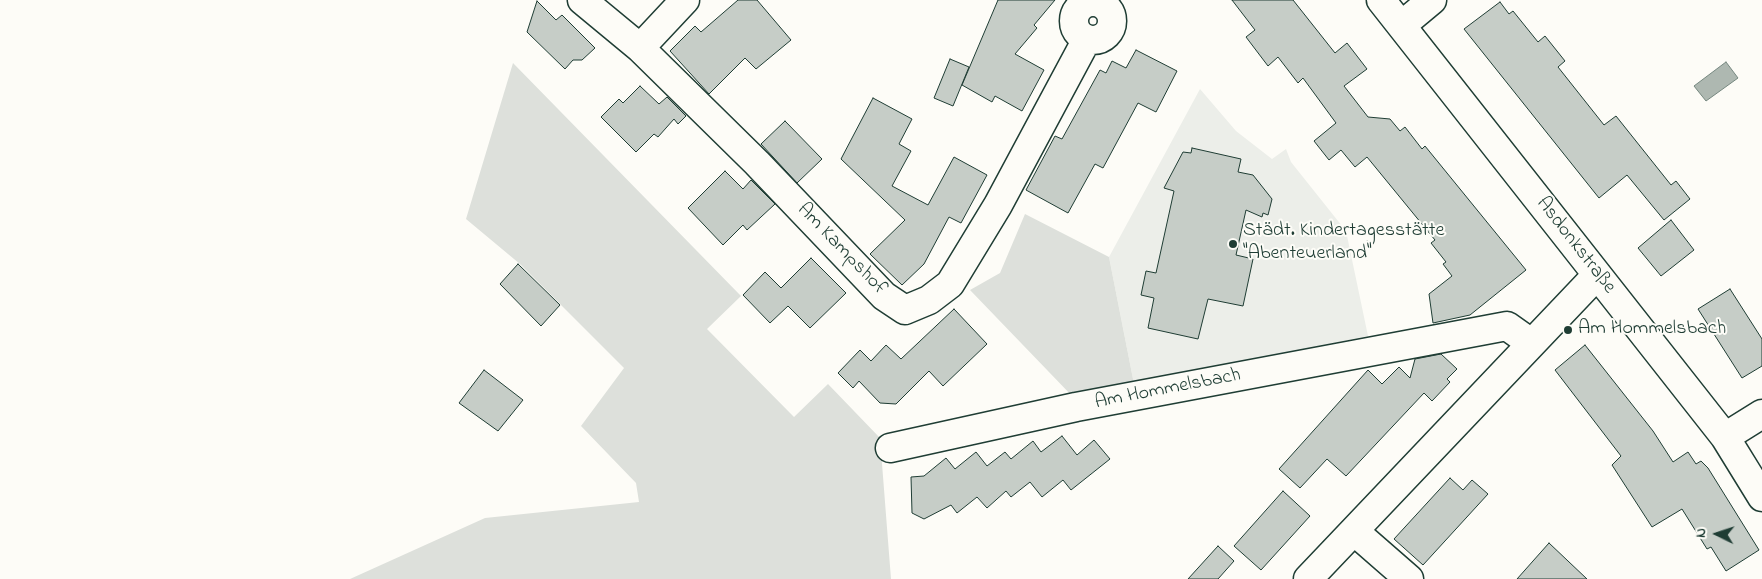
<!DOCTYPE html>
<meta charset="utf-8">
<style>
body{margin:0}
#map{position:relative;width:1762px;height:579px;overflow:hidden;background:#fdfcf7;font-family:"Indie Flower",sans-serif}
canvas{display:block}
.north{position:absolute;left:1692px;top:509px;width:50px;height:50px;-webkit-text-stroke:4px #fdfcf7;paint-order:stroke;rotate:274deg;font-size:14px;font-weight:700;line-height:20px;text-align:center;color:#1f3d34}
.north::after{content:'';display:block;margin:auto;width:18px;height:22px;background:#1f3d34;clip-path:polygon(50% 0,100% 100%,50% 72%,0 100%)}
</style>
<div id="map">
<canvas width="1762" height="579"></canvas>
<div class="north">N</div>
</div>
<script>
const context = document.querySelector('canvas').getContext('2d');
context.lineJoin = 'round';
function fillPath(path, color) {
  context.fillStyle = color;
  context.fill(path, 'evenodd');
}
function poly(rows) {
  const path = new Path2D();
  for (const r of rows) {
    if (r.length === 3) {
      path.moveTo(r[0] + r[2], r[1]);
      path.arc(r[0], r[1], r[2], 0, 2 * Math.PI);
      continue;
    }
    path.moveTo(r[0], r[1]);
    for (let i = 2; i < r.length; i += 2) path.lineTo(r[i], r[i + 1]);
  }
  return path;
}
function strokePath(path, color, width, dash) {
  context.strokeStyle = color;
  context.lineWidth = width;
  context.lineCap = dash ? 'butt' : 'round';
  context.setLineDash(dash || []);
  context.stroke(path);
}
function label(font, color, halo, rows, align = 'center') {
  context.font = font + ' "Indie Flower",sans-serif';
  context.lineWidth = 4;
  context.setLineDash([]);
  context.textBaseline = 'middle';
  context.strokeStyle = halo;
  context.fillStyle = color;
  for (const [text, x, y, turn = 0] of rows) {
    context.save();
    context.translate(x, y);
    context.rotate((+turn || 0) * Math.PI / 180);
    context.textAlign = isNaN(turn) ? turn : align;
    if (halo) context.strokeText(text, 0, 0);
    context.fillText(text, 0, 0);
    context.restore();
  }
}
fillPath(poly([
 [1200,89,1236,131,1272,159,1286,149,1291,162,1346,231,1368,336,1134,384,1109,257]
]), '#eceee9');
fillPath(poly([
 [513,63,741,296,707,329,794,417,828,384,880,438,891,579,350,579,485,518,639,502,636,483,581,426,624,368,520,264,466,219],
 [1025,214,1109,257,1134,384,1074,398,970,290,1000,273]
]), '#dde0db');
const water = poly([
 [1726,62,1738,78,1706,101,1694,86,1726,62]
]);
fillPath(water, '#aeb8b1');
strokePath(water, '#75877f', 1);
const building = poly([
 [738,0,757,0,791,40,756,69,745,58,709,94,670,51,695,26,701,32,738,0],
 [998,0,1055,0,1034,25,1037,28,1015,54,1044,70,1022,111,995,96,992,102,962,85,998,0],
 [1232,0,1293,0,1335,53,1347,43,1367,69,1344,86,1368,117,1390,119,1400,131,1405,127,1422,149,1425,146,1526,270,1470,315,1433,323,1429,294,1452,276,1443,264,1446,262,1431,243,1435,240,1367,157,1355,167,1341,150,1329,160,1314,141,1336,123,1303,78,1298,83,1278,57,1268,66,1246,37,1255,30,1232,0],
 [537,1,556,20,562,15,595,48,582,60,573,60,565,69,527,32,537,1],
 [1500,2,1509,14,1513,11,1538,42,1545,36,1565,61,1558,67,1604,125,1616,116,1671,185,1676,181,1690,199,1664,220,1627,175,1599,198,1464,29,1500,2],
 [1136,50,1177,71,1156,112,1138,103,1103,168,1095,164,1068,213,1026,190,1055,136,1062,139,1100,70,1106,73,1112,61,1126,68,1136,50],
 [950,59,969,67,953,106,934,98,950,59],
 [640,86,659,104,667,97,686,116,678,124,674,119,658,137,654,134,636,152,601,117,619,99,623,103,640,86],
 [873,98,912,119,899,144,911,151,892,186,928,205,954,157,987,175,961,223,949,217,924,264,902,285,870,254,905,220,841,159,873,98],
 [785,121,822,159,797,183,761,144,785,121],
 [1192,148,1241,159,1238,172,1253,175,1272,199,1268,215,1263,213,1262,217,1246,210,1236,255,1253,259,1243,306,1208,299,1198,339,1148,328,1154,298,1141,295,1146,271,1156,273,1174,191,1164,188,1183,152,1191,153,1192,148],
 [725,171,743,189,751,180,775,204,747,230,743,225,723,245,688,208,725,171],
 [1671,220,1694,250,1661,276,1638,248,1671,220],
 [811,258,846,293,810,328,788,306,770,323,743,295,765,272,781,288,811,258],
 [518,264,560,305,541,326,500,284,518,264],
 [1730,289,1762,339,1762,366,1742,378,1698,309,1730,289],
 [954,309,987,344,943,386,929,371,896,404,880,403,859,381,853,388,838,373,860,350,871,361,886,345,901,359,954,309],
 [1585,345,1653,431,1673,462,1688,452,1696,464,1701,461,1708,468,1759,550,1726,571,1711,547,1707,549,1682,509,1652,527,1612,465,1621,456,1555,370,1585,345],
 [1441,354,1457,369,1447,379,1450,382,1432,401,1424,393,1346,476,1327,459,1300,488,1279,469,1368,370,1382,384,1399,367,1410,378,1415,359,1441,354],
 [484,370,523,400,498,431,459,403,484,370],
 [1062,436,1077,455,1094,440,1110,459,1071,490,1063,480,1042,497,1030,482,1011,497,1006,491,987,508,977,497,957,513,951,505,924,519,912,513,911,477,924,476,946,458,955,469,976,452,987,466,1005,452,1011,459,1033,441,1041,452,1062,436],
 [1450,478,1463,490,1472,480,1488,494,1423,565,1394,539,1450,478],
 [1283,491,1310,516,1261,570,1234,546,1283,491],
 [1549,543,1587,579,1517,579,1549,543],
 [1218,546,1234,561,1218,579,1188,579,1218,546]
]);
fillPath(building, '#c6cdc7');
strokePath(building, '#1f3d34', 1);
const minor = poly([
 [582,0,640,48,757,163,884,296,905,310,929,300,950,284,998,205,1087,39],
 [1381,0,1725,437,1762,497],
 [1093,21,19],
 [1402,25,1432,0],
 [640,48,685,0],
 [1725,437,1762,414],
 [890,448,1076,407,1507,326,1531,343],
 [1354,531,1409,579],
 [1308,579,1597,275]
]);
strokePath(minor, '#1f3d34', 31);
strokePath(minor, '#fdfcf7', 28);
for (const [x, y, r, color] of [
 [1233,244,5,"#1f3d34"],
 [1568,330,5,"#1f3d34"]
]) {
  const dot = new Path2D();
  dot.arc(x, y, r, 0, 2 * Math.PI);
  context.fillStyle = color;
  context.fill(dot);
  strokePath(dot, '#fdfcf7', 2);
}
label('20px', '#1f3d34', '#fdfcf7', [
 ["Städt. Kindertagesstätte",1243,232],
 ["\"Abenteuerland\"",1243,255],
 ["Am Hommelsbach",1578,330]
], 'left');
label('20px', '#1f3d34', '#fdfcf7', [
 ["Asdonkstraße",1575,246,52],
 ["Am Kampshof",841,250,46],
 ["Am Hommelsbach",1168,390,-11]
]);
</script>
